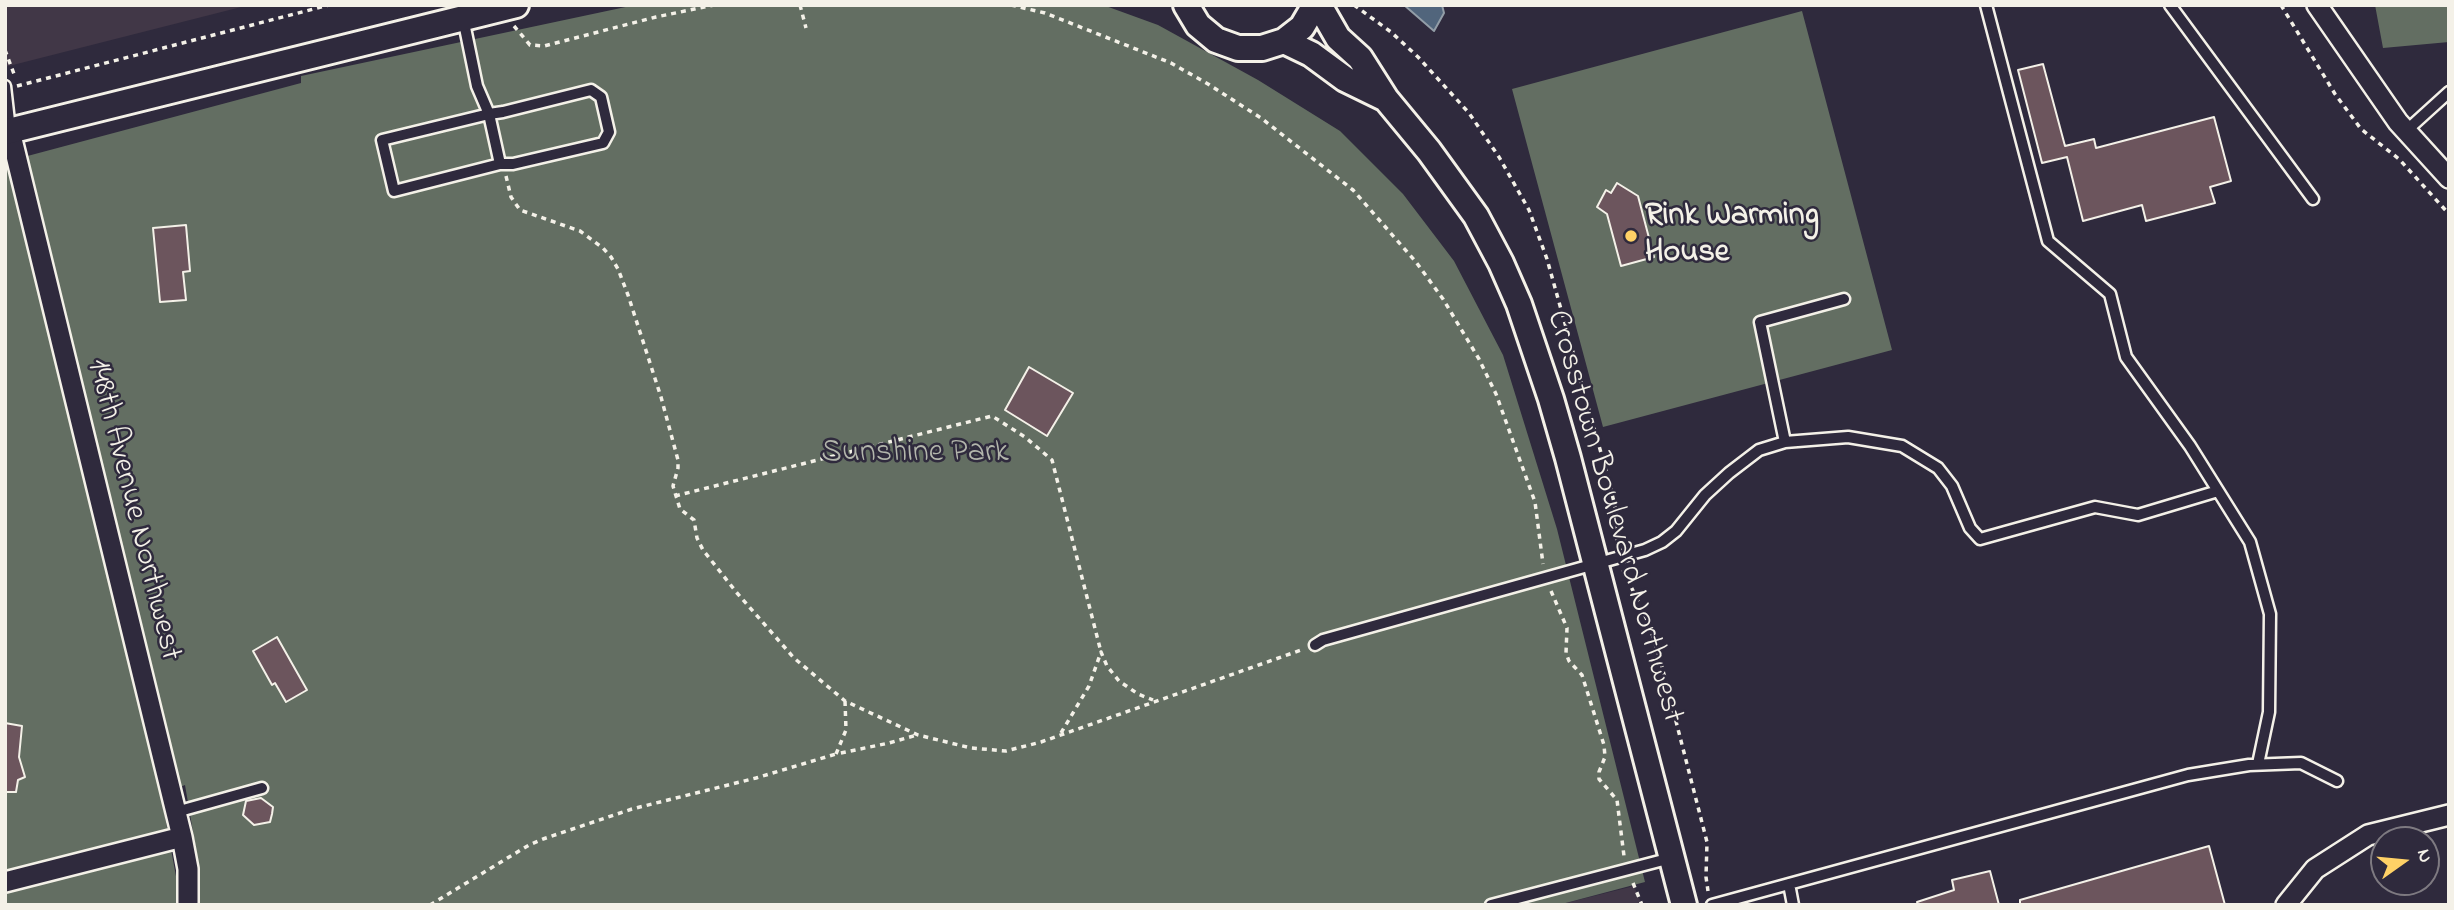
<!DOCTYPE html>
<style>
body{margin:0}
#map{position:relative;width:2454px;height:910px;overflow:hidden;background:#2f2a3d;font-family:"Indie Flower",sans-serif}
canvas{display:block}
.frame{position:absolute;inset:0;border:7px solid #f4f1e8;pointer-events:none}
.north{position:absolute;left:2370px;top:826px;width:70px;height:70px;box-sizing:border-box;background:#2f2a3d;border:2px solid #7e7a81;border-radius:50%;rotate:75deg;font-size:19px;font-weight:700;line-height:28px;text-align:center;color:#f4f1e8}
.north::after{content:'';display:block;margin:auto;width:24px;height:32px;background:#ffd166;clip-path:polygon(50% 0,100% 100%,50% 72%,0 100%)}
</style>
<div id="map">
<canvas width="2454" height="910"></canvas>
<div class="frame"></div>
<div class="north">N</div>
</div>
<script>
const context = document.querySelector('canvas').getContext('2d');
context.lineJoin = 'round';
function fillPath(path, color) {
  context.fillStyle = color;
  context.fill(path, 'evenodd');
}
function poly(rows) {
  const path = new Path2D();
  for (const r of rows) {
    path.moveTo(r[0], r[1]);
    for (let i = 2; i < r.length; i += 2) path.lineTo(r[i], r[i + 1]);
  }
  return path;
}
function strokePath(path, color, width, dash) {
  context.strokeStyle = color;
  context.lineWidth = width;
  context.lineCap = dash ? 'butt' : 'round';
  context.setLineDash(dash || []);
  context.stroke(path);
}
function label(font, color, halo, rows, align = 'center') {
  context.font = font + ' "Indie Flower",sans-serif';
  context.lineWidth = 5;
  context.setLineDash([]);
  context.textBaseline = 'middle';
  context.strokeStyle = halo;
  context.fillStyle = color;
  for (const [text, x, y, turn = 0] of rows) {
    context.save();
    context.translate(x, y);
    context.rotate((+turn || 0) * Math.PI / 180);
    context.textAlign = isNaN(turn) ? turn : align;
    if (halo) context.strokeText(text, 0, 0);
    context.fillText(text, 0, 0);
    context.restore();
  }
}
fillPath(poly([
 [5,5,249,5,5,67],
 [1634,886,1642,905,1558,905]
]), '#413747');
fillPath(poly([
 [635,5,1103,5,1158,25,1258,80,1340,131,1403,194,1454,261,1503,355,1557,529,1645,882,1558,905,200,905,200,873,185,785,161,795,180,898,179,905,5,905,5,162,301,83,301,76],
 [2375,5,2449,5,2449,42,2383,48],
 [1802,11,1892,350,1603,427,1512,89]
]), '#636e62');
const water = poly([
 [1404,5,1442,5,1444,13,1434,31,1404,5]
]);
fillPath(water, '#51657c');
strokePath(water, '#929da7', 2);
const building = poly([
 [2043,64,2065,146,2094,139,2096,148,2214,117,2231,181,2210,187,2215,203,2146,221,2142,205,2083,221,2067,157,2042,163,2018,70,2043,64],
 [1617,183,1638,196,1654,257,1621,266,1607,214,1597,207,1606,190,1611,193,1617,183],
 [186,225,190,271,183,272,186,300,160,302,153,228,186,225],
 [1029,367,1073,393,1047,436,1005,410,1029,367],
 [277,637,307,690,286,702,275,683,272,685,253,651,277,637],
 [5,723,22,726,19,757,25,777,18,780,16,792,5,792,5,723],
 [261,798,273,807,272,814,270,822,254,825,243,815,246,801,261,798],
 [2209,846,2225,905,2020,905,2020,900,2209,846],
 [1990,871,1999,905,1918,905,1917,902,1954,890,1952,880,1990,871]
]);
fillPath(building, '#6c555d');
strokePath(building, '#f4f1e8', 2);
const service = poly([
 [1986,5,2048,241,2110,294,2126,357,2190,446,2250,542,2270,614,2269,712,2258,764],
 [2170,5,2313,199],
 [463,18,477,86,489,114,500,164,513,164,603,143,609,132,601,97,591,90,503,112,489,114,382,140,394,191,500,164],
 [5,86,10,130],
 [2406,131,2449,92],
 [1785,442,1760,322,1844,299],
 [1315,645,1323,640,1645,550,1662,542,1676,531,1705,495,1729,473,1759,450,1785,442,1848,437,1902,446,1938,468,1952,486,1970,528,1980,539,2095,507,2138,515,2218,491],
 [176,812,262,788],
 [1789,884,1793,905],
 [1491,905,1671,858],
 [1712,905,2188,775,2249,765,2301,763,2337,781]
]);
const minor = poly([
 [2317,5,2398,122,2449,178],
 [10,131,182,837,188,869,188,905],
 [5,882,182,837],
 [2286,905,2315,869,2368,835,2449,815]
]);
const tertiary = poly([
 [1186,5,1198,25,1216,40,1238,48,1262,48,1284,41,1302,27,1315,5],
 [1319,5,1338,38,1360,58,1386,99,1429,151,1476,216,1501,263,1519,304,1551,399,1568,458,1684,905],
 [1284,41,1311,54,1345,79,1386,99],
 [5,132,516,5]
]);
strokePath(service, '#f4f1e8', 15);
strokePath(minor, '#f4f1e8', 24);
strokePath(tertiary, '#f4f1e8', 30);
strokePath(poly([
 [800,5,806,28],
 [1011,5,1045,13,1171,63,1208,84,1261,118,1353,190,1416,262,1443,299,1479,359,1496,394,1535,502,1543,564],
 [1354,5,1391,32,1418,57,1469,113,1499,157,1529,210,1547,259,1608,478,1615,506,1617,545],
 [2281,5,2335,94,2361,129,2399,159,2449,214],
 [514,26,530,45,544,46,656,17,714,5],
 [5,50,14,74],
 [17,86,329,5],
 [506,176,511,197,520,210,580,231,603,248,611,257,618,269,628,295,661,397,678,460,678,468,673,486,680,509,694,520,697,538,703,550,737,593,794,658,845,701,918,735,971,748,1006,751,1041,742,1304,649],
 [675,496,992,416,1025,437,1052,460,1101,652],
 [1623,570,1649,624,1660,659,1707,842,1706,877,1708,891],
 [1551,591,1567,628,1566,653,1569,661,1582,675,1604,745,1605,757,1599,772,1599,779,1617,800,1624,856],
 [845,701,846,730,836,754,889,743,917,735],
 [1061,733,1089,686,1101,652,1107,666,1119,681,1138,694,1153,700],
 [1633,883,1642,905],
 [430,905,529,845,543,839,632,809,756,778,836,754]
]), '#f4f1e8', 3.5, [5, 5]);
strokePath(service, '#2f2a3d', 10);
strokePath(minor, '#2f2a3d', 19);
strokePath(tertiary, '#2f2a3d', 24);
for (const [x, y, r, color] of [
 [1631,236,7,"#ffd166"]
]) {
  const dot = new Path2D();
  dot.arc(x, y, r, 0, 2 * Math.PI);
  context.fillStyle = color;
  context.fill(dot);
  strokePath(dot, '#2f2a3d', 2.5);
}
label('bold 32px', '#f4f1e8', '#2f2a3d', [
 ["Rink Warming",1645,218],
 ["House",1645,255]
], 'left');
label('32px', '#b3b6ac', '#2f2a3d', [
 ["Sunshine Park",915,455]
]);
label('32px', '#f4f1e8', '#2f2a3d', [
 ["148th Avenue Northwest",132,510,76],
 ["Crosstown Boulevard Northwest",1613,517,74]
]);
</script>
